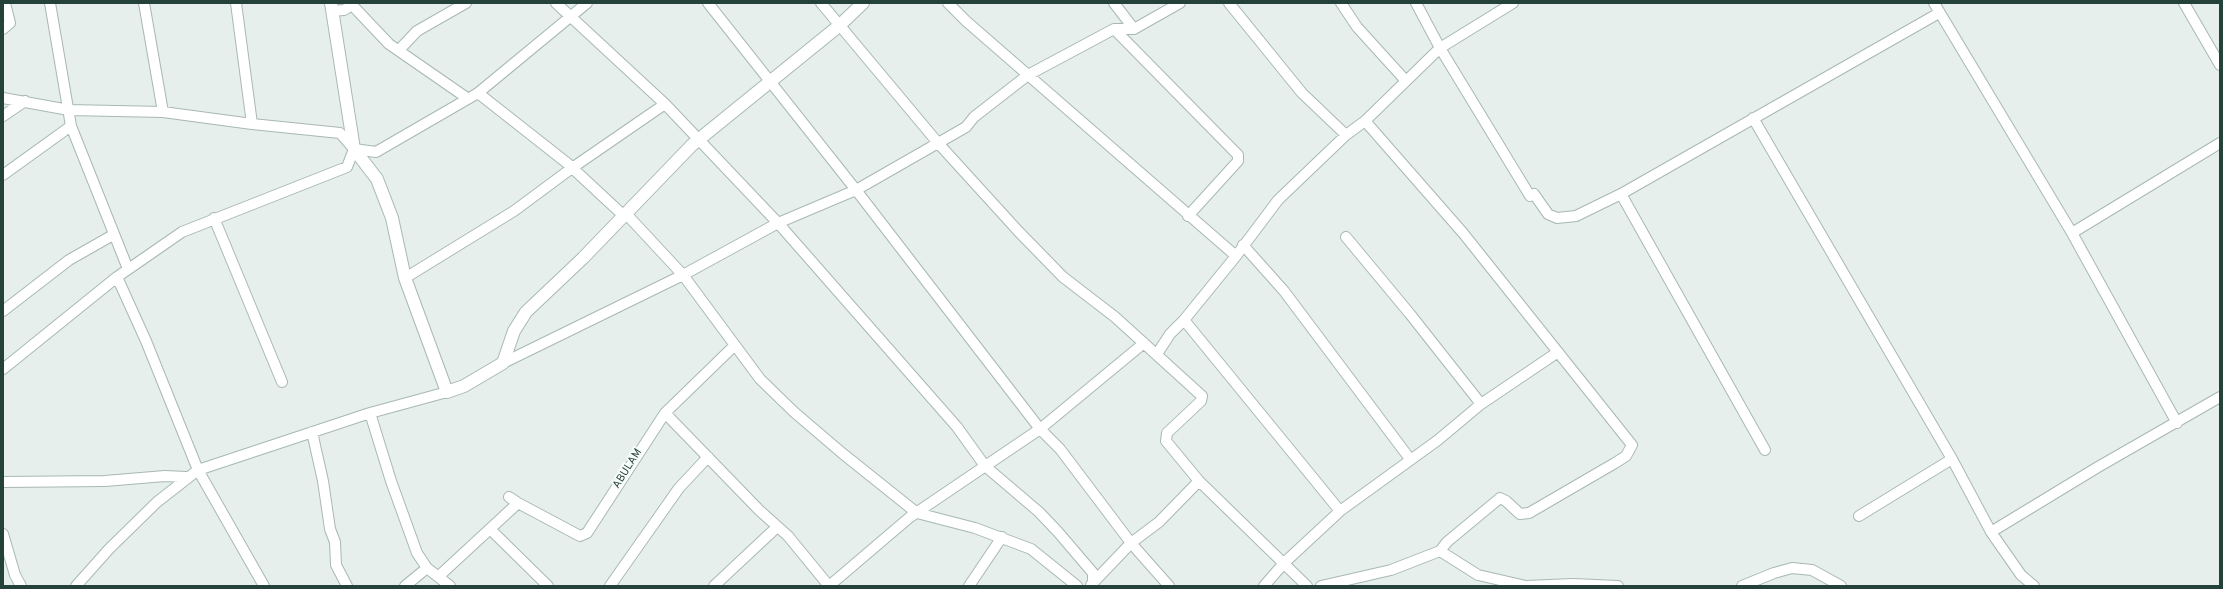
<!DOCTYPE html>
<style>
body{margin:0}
#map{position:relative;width:2223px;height:589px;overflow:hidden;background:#e6efeb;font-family:Overpass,sans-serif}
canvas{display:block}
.frame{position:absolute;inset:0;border:4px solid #24423a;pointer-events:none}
</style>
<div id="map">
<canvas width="2223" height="589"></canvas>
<div class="frame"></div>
</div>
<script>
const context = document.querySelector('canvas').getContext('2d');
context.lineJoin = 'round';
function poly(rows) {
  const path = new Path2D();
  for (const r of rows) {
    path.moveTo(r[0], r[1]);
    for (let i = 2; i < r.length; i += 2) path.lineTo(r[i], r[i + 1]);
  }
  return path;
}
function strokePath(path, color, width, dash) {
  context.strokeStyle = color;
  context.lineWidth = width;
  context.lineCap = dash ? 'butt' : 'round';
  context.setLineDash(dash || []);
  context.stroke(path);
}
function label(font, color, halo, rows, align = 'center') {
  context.font = font + ' Overpass,sans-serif';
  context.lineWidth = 4;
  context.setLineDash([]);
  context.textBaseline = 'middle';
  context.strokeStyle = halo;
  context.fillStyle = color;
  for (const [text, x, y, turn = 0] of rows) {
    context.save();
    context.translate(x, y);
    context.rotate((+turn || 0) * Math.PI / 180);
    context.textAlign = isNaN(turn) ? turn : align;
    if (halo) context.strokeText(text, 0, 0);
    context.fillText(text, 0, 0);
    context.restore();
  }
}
const minor = poly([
 [50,3,71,126,128,269],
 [144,3,163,112],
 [236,3,252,124],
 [556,3,665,104,778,223,957,427,985,466,1039,512,1058,532,1093,573,1093,582],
 [708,3,856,190,1040,429,1060,449,1131,543,1169,586],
 [821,3,938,143,1019,232,1063,277,1115,317,1202,396,1201,401,1167,433,1166,441,1199,481,1307,586],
 [948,3,966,21,1236,256],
 [1114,3,1134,29],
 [1229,3,1302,93,1346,135],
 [1341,3,1357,27,1406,81],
 [1416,3,1440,48,1530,196,1534,194,1548,214,1557,218,1576,216,1621,194,1939,13],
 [1934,3,2072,233,2177,423],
 [2184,3,2220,65],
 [332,11,344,10,352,5,389,44,467,98],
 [3,29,10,23,5,3],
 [1114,29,1238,155,1238,161,1188,216],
 [399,50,417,31,466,3],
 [478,93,567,163,624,216,630,218,683,275,760,379,794,412,842,453,917,513,975,528,1031,549,1077,586],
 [3,98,69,110,163,112,252,124,340,133,354,149,376,152,478,93,587,3],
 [3,116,25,101],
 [1753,118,1952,459,1991,532,2021,575,2034,586],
 [1365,121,1463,233,1632,445,1626,456,1615,463,1529,513,1520,514,1506,501,1500,498,1447,542,1440,551],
 [3,175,71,126],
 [1621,194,1765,450],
 [214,218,282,382],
 [2072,233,2220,143],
 [1346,237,1410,314,1481,404],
 [1243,245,1284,291,1410,459],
 [117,277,146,341,198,470,264,586],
 [405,278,514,211,572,168,665,104],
 [3,311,69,260,113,235],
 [1184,320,1340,511],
 [1157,354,1170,334,1184,320,1236,256,1278,200,1346,135,1365,121,1440,48,1513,3],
 [503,363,683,275,778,223,856,190,966,127,974,117,1028,75,1114,29,1134,29,1180,3],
 [3,369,117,277,182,232,347,167,354,149],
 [370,413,391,481,417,553,427,568,450,586],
 [665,413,759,510,788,536,829,586],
 [312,432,323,481,330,529,335,542,336,565,347,586],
 [3,482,105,481,165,476,186,477],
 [518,503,580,536,587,533,665,413,734,346],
 [1859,516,1952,459],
 [490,529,548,586],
 [1991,532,2098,467,2220,397],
 [3,534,15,575,21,586],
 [439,576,518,503,509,497],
 [1091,585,1131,543,1159,522,1199,481],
 [76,586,109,549,157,502,198,470,370,413,447,392],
 [405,586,427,568],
 [610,586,679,488,708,457],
 [714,586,777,527],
 [829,586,910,517,1040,429,1144,343],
 [969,586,1002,537],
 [1264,586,1284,563,1340,511,1438,440,1481,404,1558,352],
 [1321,586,1391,570,1440,551,1478,575,1526,586,1573,584,1618,586],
 [1742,586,1774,573,1792,568,1812,570,1841,586]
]);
const tertiary = poly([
 [331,3,354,149,377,179,392,218,405,278,447,392,464,386,503,363,514,331,526,312,583,258,692,145,840,25,863,3]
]);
strokePath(minor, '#a8b8b2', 12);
strokePath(tertiary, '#a8b8b2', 14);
strokePath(minor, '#fff', 10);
strokePath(tertiary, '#fff', 12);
label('11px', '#24423a', '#f7fbf9', [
 ["ABULAM",628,469,-58]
]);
</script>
